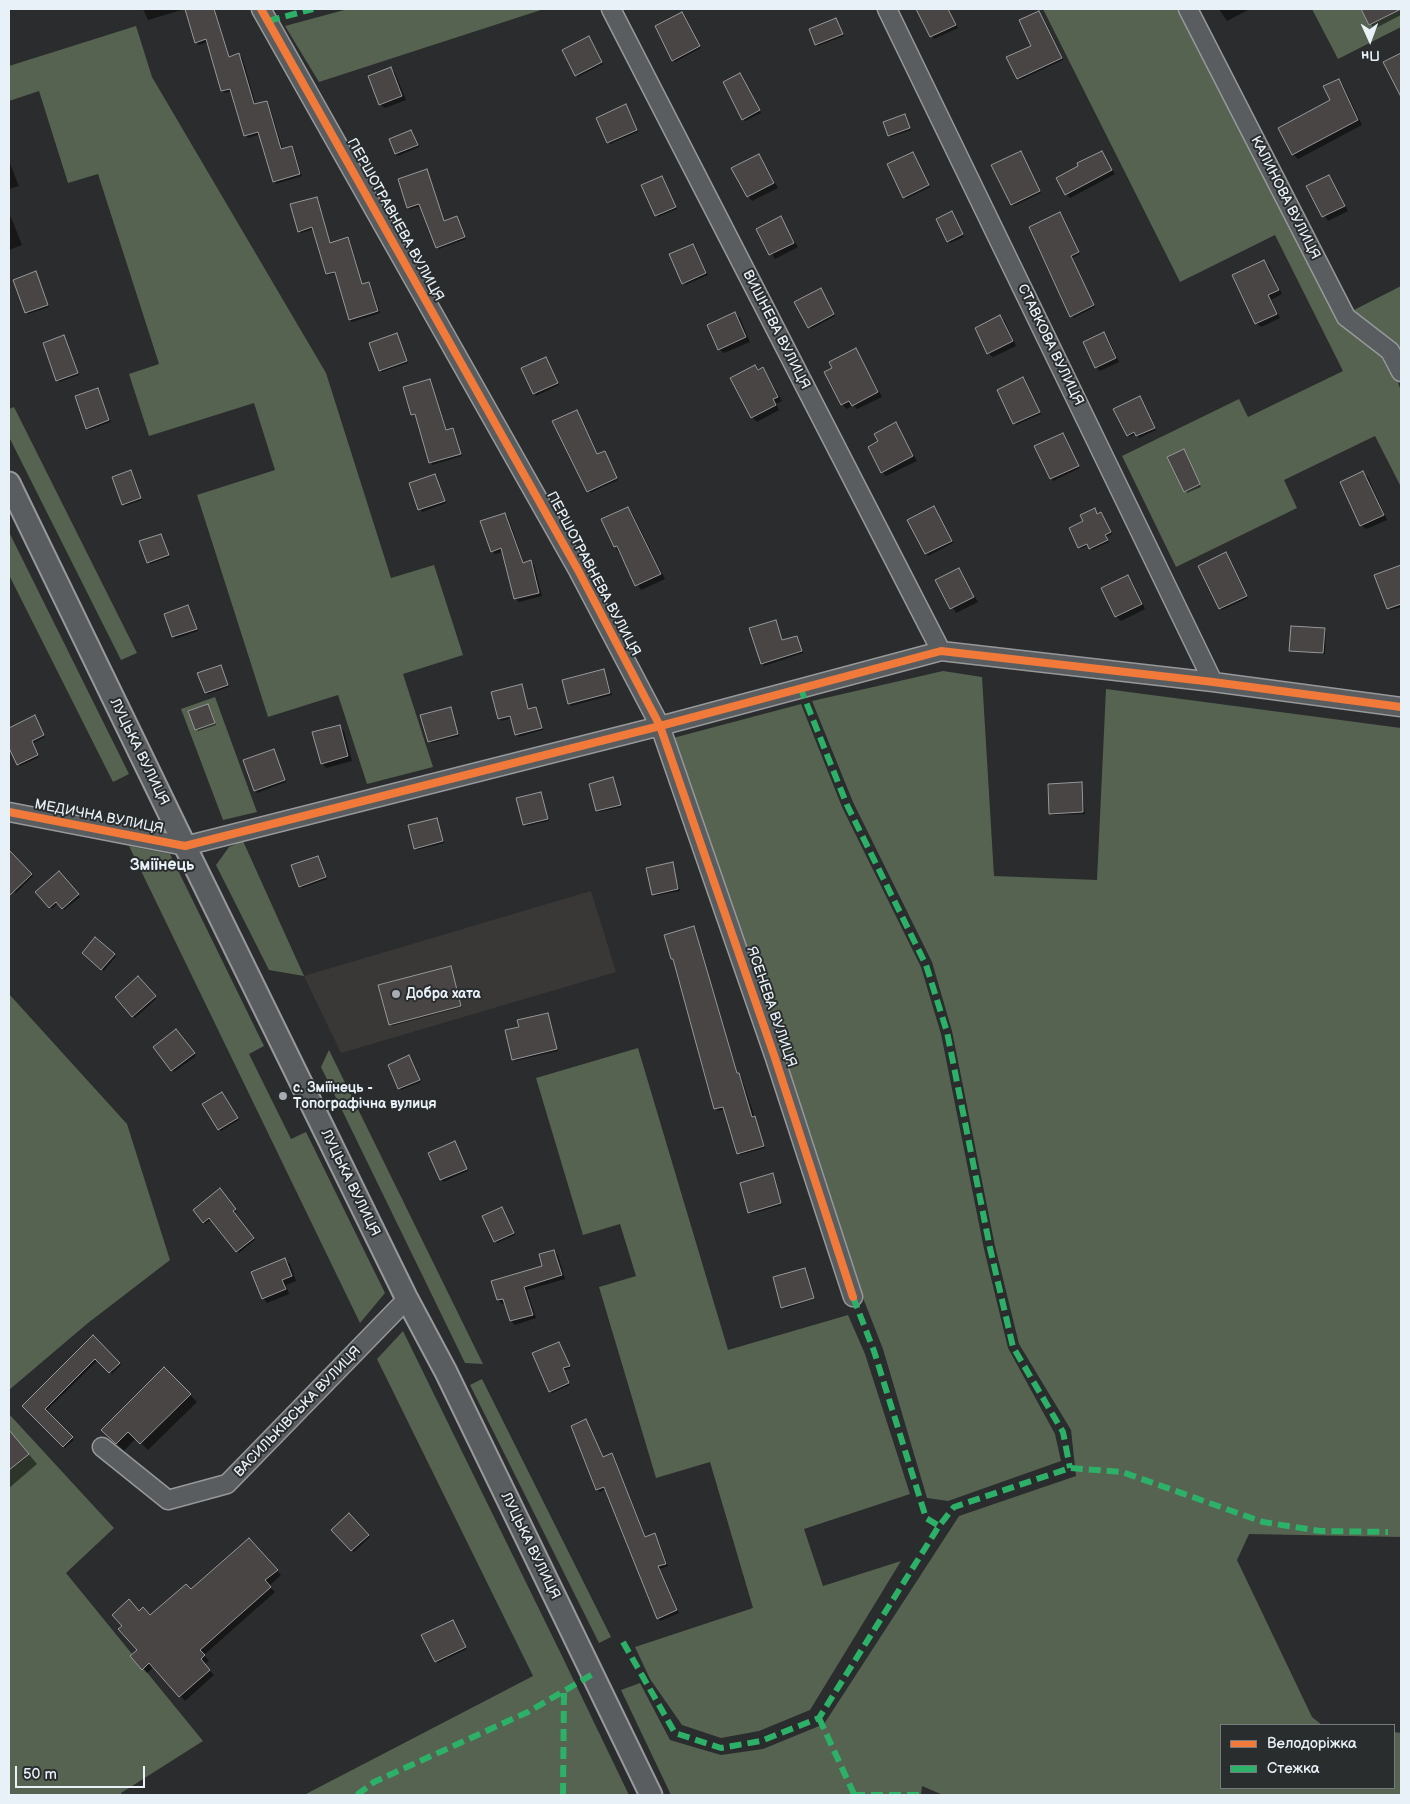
<!DOCTYPE html>
<meta charset="utf-8">
<style>
body{margin:0}
#map{position:relative;width:1410px;height:1804px;overflow:hidden;background:#2b2c2d;font-family:"Balsamiq Sans",sans-serif}
canvas{display:block}
.frame{position:absolute;inset:0;border:10px solid #e8f1f8;pointer-events:none}
.legend{position:absolute;left:1220px;top:1724px;width:175px;height:65px;box-sizing:border-box;background:#2a2d2e;border:1px solid #767b7f;margin:0;padding:6px 9px;list-style:none;font-size:15px;color:#e8f1f8}
.legend li{display:flex;align-items:center;gap:10px;height:25px}
.legend b{width:25px;border:1px solid #767b7f}
.north{position:absolute;left:1345px;top:15px;width:50px;height:50px;-webkit-text-stroke:4px #2a2d2e;paint-order:stroke;rotate:178deg;font-size:14px;font-weight:700;line-height:20px;text-align:center;color:#e8f1f8}
.north::after{content:'';display:block;margin:auto;width:18px;height:22px;background:#e8f1f8;clip-path:polygon(50% 0,100% 100%,50% 72%,0 100%)}
.scale{position:absolute;left:15px;top:1766px;width:130px;height:22px;box-sizing:border-box;border:2px solid #e8f1f8;border-top:0;padding-left:6px;font-size:15px;line-height:18px;white-space:nowrap;color:#e8f1f8;-webkit-text-stroke:4px #2a2d2e;paint-order:stroke}
</style>
<div id="map">
<canvas width="1410" height="1804"></canvas>
<div class="frame"></div>
<ul class="legend">
<li><b style="height:6px;background:#f17a3a"></b>Велодоріжка</li>
<li><b style="height:6px;background:#2db169"></b>Стежка</li>
</ul>
<div class="north">Пн</div>
<div class="scale">50 m</div>
</div>
<script>
const context = document.querySelector('canvas').getContext('2d');
context.lineJoin = 'round';
function fillPath(path, color) {
  context.fillStyle = color;
  context.fill(path, 'evenodd');
}
function poly(rows) {
  const path = new Path2D();
  for (const r of rows) {
    path.moveTo(r[0], r[1]);
    for (let i = 2; i < r.length; i += 2) path.lineTo(r[i], r[i + 1]);
  }
  return path;
}
function strokePath(path, color, width, dash) {
  context.strokeStyle = color;
  context.lineWidth = width;
  context.lineCap = dash ? 'butt' : 'round';
  context.setLineDash(dash || []);
  context.stroke(path);
}
function label(font, color, halo, rows, align = 'center') {
  context.font = font + ' "Balsamiq Sans",sans-serif';
  context.lineWidth = 4;
  context.setLineDash([]);
  context.textBaseline = 'middle';
  context.strokeStyle = halo;
  context.fillStyle = color;
  for (const [text, x, y, turn = 0] of rows) {
    context.save();
    context.translate(x, y);
    context.rotate((+turn || 0) * Math.PI / 180);
    context.textAlign = isNaN(turn) ? turn : align;
    if (halo) context.strokeText(text, 0, 0);
    context.fillText(text, 0, 0);
    context.restore();
  }
}
fillPath(poly([
 [591,891,616,972,341,1053,304,976]
]), '#3a3837');
fillPath(poly([
 [348,9,544,9,319,82,285,26],
 [1043,9,1181,9,1341,321,1385,355,1394,371,1401,391,1401,487,1375,436,1284,480,1297,508,1176,567,1122,456,1239,399,1248,417,1343,371,1275,235,1180,282],
 [1312,9,1401,9,1401,27,1338,59],
 [136,26,152,77,326,373,391,578,434,565,463,655,403,674,433,767,367,784,338,695,268,717,197,495,275,470,254,403,149,436,129,374,159,364,98,174,68,183,39,91,9,101,9,66],
 [1401,286,1401,355,1352,311],
 [14,407,137,653,121,660,9,437,9,409],
 [9,532,129,774,113,782,9,575],
 [943,671,982,677,994,876,1097,880,1106,689,1401,728,1401,1537,1249,1534,1237,1560,1312,1717,1322,1725,1221,1725,1221,1788,1394,1788,1394,1732,1401,1733,1401,1795,943,1795,922,1786,921,1795,671,1795,621,1690,640,1683,670,1740,721,1755,763,1749,824,1724,959,1516,1076,1476,1071,1430,1019,1344,995,1246,952,1031,932,962,853,802,812,701],
 [215,697,257,812,223,820,181,709],
 [801,704,842,807,921,967,941,1034,984,1249,1008,1348,1055,1434,1061,1461,948,1501,927,1498,883,1349,863,1298,673,738],
 [243,841,304,976,269,970,216,865,229,847],
 [129,846,170,854,264,1046,249,1054,291,1139,306,1132,385,1293,360,1323],
 [9,994,127,1124,170,1260,88,1323,9,1390],
 [638,1048,728,1350,848,1315,865,1354,910,1494,804,1529,823,1586,901,1561,810,1710,759,1731,721,1738,682,1725,650,1679,635,1647,753,1608,710,1462,656,1478,599,1287,636,1276,620,1224,583,1235,536,1078],
 [329,1050,483,1364,465,1363,321,1067],
 [403,1331,563,1658,629,1795,304,1795,533,1676,377,1359],
 [482,1379,611,1637,599,1643,470,1385],
 [9,1414,114,1528,66,1573,203,1741,121,1793,122,1795,9,1795]
]), '#556350');
fillPath(poly([
 [143,9,185,9,148,20],
 [214,9,230,58,239,55,242,57,256,105,267,102,269,105,283,150,292,147,294,150,302,176,276,184,274,181,260,134,248,138,245,135,232,91,225,93,223,91,208,42,199,45,196,42,188,16],
 [918,9,948,9,958,28,934,39],
 [1219,9,1247,9,1248,10,1227,21],
 [1362,9,1401,9,1401,15,1374,29],
 [1039,12,1063,60,1020,80,1018,78,1033,46],
 [682,13,701,48,675,62,673,60],
 [836,19,844,36,818,46,816,44],
 [591,39,603,64,578,77,576,75],
 [391,68,395,73,406,100,385,108,380,104],
 [740,75,761,113,745,121,743,119],
 [1338,81,1343,85,1362,125,1298,159,1293,154,1331,101],
 [626,106,638,132,610,144,608,142],
 [906,118,911,130,891,137,889,135],
 [411,131,419,147,398,156,396,154],
 [1101,152,1115,174,1070,198,1066,194],
 [913,153,930,187,906,199,904,197],
 [1022,154,1041,193,1014,206,1012,204],
 [759,155,778,188,752,201,748,196],
 [9,161,19,186,9,189],
 [427,171,444,222,458,220,466,239,439,249,421,206,410,209,408,207],
 [1329,176,1348,211,1328,221,1308,186],
 [662,178,677,209,658,217,656,215],
 [316,198,331,244,348,239,350,241,363,285,369,283,371,285,380,313,352,322,350,320,336,273,329,275,327,273,314,229,301,233,299,231],
 [954,214,964,237,950,243,948,241],
 [1061,216,1080,254,1072,258,1095,307,1073,318],
 [11,217,22,245,9,250,9,218],
 [780,218,798,247,775,259,758,229],
 [693,245,708,275,685,285,683,283],
 [1264,261,1269,266,1282,294,1271,300,1280,318,1261,327,1256,323],
 [36,273,49,307,28,314,26,312],
 [821,289,835,316,811,329,809,327],
 [735,314,740,318,750,342,724,353,719,349],
 [1000,317,1005,321,1016,346,993,357,988,353],
 [1104,334,1108,338,1119,362,1100,371,1096,367],
 [397,335,408,363,382,372,380,370],
 [64,337,79,375,59,382,57,380],
 [856,350,882,397,857,409,853,405,847,409,842,404,834,368],
 [547,360,559,385,536,396,523,369],
 [755,366,767,374,782,401,776,404,779,410,757,422,752,417],
 [1023,378,1041,414,1016,425,998,390],
 [430,380,447,431,453,430,455,432,462,456,432,465,416,416,413,415],
 [98,389,111,422,89,430,87,428],
 [1141,400,1156,430,1139,438,1136,434,1129,437,1128,435],
 [577,411,598,455,606,454,618,480,590,493,554,422],
 [896,424,917,461,886,476,882,472,880,442],
 [1063,434,1080,468,1053,481,1036,447],
 [1185,453,1201,487,1187,493,1169,458],
 [131,472,142,500,125,506,123,504],
 [1363,473,1368,477,1387,520,1366,529,1361,525],
 [435,476,446,503,422,512,410,484],
 [628,509,632,513,665,579,641,590,615,546],
 [935,509,953,543,928,556,909,520],
 [1095,510,1098,515,1102,515,1112,534,1106,537,1109,542,1092,550,1089,545,1081,549,1080,547,1085,521],
 [504,514,508,517,524,564,530,562,534,565,542,596,519,602,516,599,503,552,495,554,492,551],
 [161,535,170,557,150,564,148,562],
 [1226,554,1248,598,1222,610,1200,566],
 [1401,566,1401,607,1390,610,1376,576],
 [958,569,978,602,956,613,937,580],
 [1127,576,1132,581,1145,609,1121,621,1116,616],
 [188,606,198,631,175,639,165,614],
 [775,621,783,641,796,637,803,653,764,666,751,629],
 [1324,629,1326,631,1325,654,1290,650],
 [220,666,229,687,208,694,206,693],
 [603,670,612,695,571,706,563,681],
 [521,685,529,710,535,708,537,710,543,730,518,737,512,718,501,721,499,719],
 [208,705,216,725,198,731,196,729],
 [451,708,459,736,431,743,429,741],
 [35,717,45,737,33,743,39,757,20,766,9,745,9,729],
 [339,726,344,731,352,761,326,768,322,763],
 [274,751,286,782,257,793,244,761],
 [613,779,622,807,599,812,597,811],
 [1081,783,1085,814,1052,815,1050,813],
 [541,793,549,821,526,826,524,824],
 [436,819,444,843,417,850,415,848],
 [13,856,33,876,16,893,9,886,9,860],
 [318,857,327,879,302,888,300,886],
 [672,863,680,891,655,896,653,894],
 [59,873,80,897,64,910,58,903,52,909,37,892],
 [694,927,738,1074,741,1076,765,1148,740,1155,725,1109,718,1111,716,1109,675,960,672,959],
 [96,938,116,956,104,971,83,953],
 [450,968,462,1007,392,1026,390,1024],
 [138,978,156,999,135,1018,116,997],
 [548,1014,558,1051,515,1061,513,1059,520,1028],
 [178,1032,196,1056,174,1072,154,1047],
 [409,1057,421,1082,401,1090,399,1088],
 [224,1095,239,1120,221,1131,219,1129],
 [457,1145,468,1171,443,1182,430,1153],
 [772,1175,782,1205,751,1214,749,1212],
 [222,1192,237,1211,234,1213,255,1240,239,1253,212,1219,205,1224,203,1222],
 [502,1208,515,1235,497,1243,495,1241],
 [554,1251,558,1255,565,1279,527,1290,536,1318,515,1325,511,1321,505,1303,502,1304,498,1300,544,1266],
 [285,1260,290,1264,296,1281,286,1285,289,1294,267,1303,263,1298],
 [805,1269,814,1297,782,1306],
 [815,1299,785,1309,784,1308],
 [93,1337,121,1365,112,1374,98,1360,46,1411,74,1440,65,1448,23,1406],
 [559,1343,571,1368,564,1370,570,1385,552,1393,550,1391],
 [164,1368,197,1402,148,1450,136,1438,124,1451,103,1430],
 [586,1421,604,1458,612,1455,614,1457,646,1538,655,1535,657,1537,668,1566,660,1569,679,1613,660,1621,658,1618,606,1489,600,1492,597,1490,572,1426],
 [9,1431,37,1464,9,1488],
 [349,1515,370,1537,354,1552,333,1530],
 [253,1544,281,1575,269,1586,275,1592,204,1655,209,1661,204,1665,214,1675,185,1701,154,1667,147,1673,143,1669,139,1650,139,1612,151,1616,191,1591],
 [455,1624,467,1649,438,1663,436,1661]
]), '#0007');
const building = poly([
 [185,9,214,9,229,57,239,53,254,104,267,101,281,149,292,146,300,174,273,182,258,132,244,136,230,89,221,91,206,39,195,43,185,9],
 [916,9,948,9,956,25,930,37,916,9],
 [1361,9,1401,9,1369,25,1361,9],
 [1039,11,1062,58,1017,79,1006,57,1031,46,1019,20,1039,11],
 [682,12,700,46,672,61,655,26,682,12],
 [836,18,843,34,815,45,809,29,836,18],
 [589,36,602,62,575,76,562,50,589,36],
 [1401,53,1401,97,1383,62,1401,53],
 [391,67,402,96,379,105,368,76,391,67],
 [740,73,760,110,742,120,723,82,740,73],
 [1339,79,1358,120,1292,155,1278,128,1330,100,1323,86,1339,79],
 [626,104,637,130,607,143,596,118,626,104],
 [905,114,910,128,888,136,883,122,905,114],
 [411,130,418,145,395,154,389,139,411,130],
 [1021,151,1040,191,1011,205,991,165,1021,151],
 [1102,151,1112,170,1065,195,1056,178,1078,166,1077,163,1102,151],
 [913,152,929,185,903,198,887,164,913,152],
 [759,154,774,183,747,197,731,168,759,154],
 [427,169,444,221,457,216,465,237,436,248,419,204,407,208,398,179,427,169],
 [1329,175,1345,206,1322,217,1306,186,1329,175],
 [662,176,676,207,655,216,641,185,662,176],
 [317,197,330,243,348,237,362,284,369,282,378,311,349,320,335,272,326,274,312,227,298,232,290,204,317,197],
 [952,211,963,234,947,242,936,219,952,211],
 [1060,212,1079,252,1071,256,1094,305,1070,317,1029,227,1060,212],
 [781,216,794,243,769,255,756,229,781,216],
 [693,244,706,273,682,284,669,254,693,244],
 [1264,260,1279,290,1268,295,1277,314,1255,324,1232,275,1264,260],
 [36,271,48,305,25,313,13,280,36,271],
 [821,288,834,314,808,328,794,302,821,288],
 [735,312,746,337,718,350,707,325,735,312],
 [1000,315,1013,341,987,354,975,328,1000,315],
 [1104,332,1116,358,1095,368,1083,342,1104,332],
 [397,333,407,361,379,371,369,343,397,333],
 [64,335,78,373,56,381,43,343,64,335],
 [856,348,878,392,852,406,849,401,841,405,824,372,832,368,829,362,856,348],
 [546,357,558,383,533,394,521,368,546,357],
 [755,365,758,370,763,367,778,397,773,399,776,405,751,418,730,378,755,365],
 [1023,377,1040,412,1013,424,997,390,1023,377],
 [430,379,446,430,453,428,461,454,429,463,415,414,411,415,403,387,430,379],
 [98,388,109,420,86,429,75,396,98,388],
 [1140,396,1155,428,1136,436,1134,432,1127,436,1113,409,1140,396],
 [577,410,597,454,605,451,617,478,587,492,552,421,577,410],
 [896,422,913,456,881,473,868,447,878,441,874,434,896,422],
 [1063,433,1079,466,1050,479,1034,446,1063,433],
 [1184,449,1200,484,1184,492,1167,457,1184,449],
 [131,470,141,498,122,505,112,477,131,470],
 [1363,471,1384,515,1360,526,1340,482,1363,471],
 [435,474,445,501,418,510,409,483,435,474],
 [934,506,952,541,925,554,907,520,934,506],
 [628,507,661,574,635,586,617,546,614,547,601,519,628,507],
 [1095,508,1097,514,1101,512,1111,532,1105,535,1108,540,1089,549,1087,544,1078,548,1069,528,1083,521,1080,515,1095,508],
 [505,513,523,563,531,560,539,593,514,599,501,548,491,552,480,521,505,513],
 [161,534,169,555,147,563,139,541,161,534],
 [1226,552,1247,596,1219,609,1198,566,1226,552],
 [1401,565,1401,604,1387,609,1374,575,1401,565],
 [959,568,974,597,950,609,935,580,959,568],
 [1128,575,1142,604,1115,617,1101,588,1128,575],
 [188,605,197,629,172,637,164,614,188,605],
 [776,620,782,640,797,636,802,651,761,664,749,628,776,620],
 [1291,626,1325,628,1323,653,1289,651,1291,626],
 [221,665,228,685,205,693,197,673,221,665],
 [604,669,610,693,568,704,562,680,604,669],
 [522,684,528,709,536,707,542,728,515,735,510,716,498,719,491,692,522,684],
 [208,704,215,723,195,730,188,711,208,704],
 [451,707,458,734,428,742,420,715,451,707],
 [35,715,44,735,32,741,38,755,17,765,9,748,9,728,35,715],
 [340,725,348,756,321,764,312,732,340,725],
 [274,749,285,780,254,791,243,760,274,749],
 [613,777,621,805,596,811,589,784,613,777],
 [1082,782,1083,812,1049,814,1048,784,1082,782],
 [541,792,548,819,523,825,516,798,541,792],
 [437,818,443,841,414,849,408,825,437,818],
 [9,850,32,874,9,896,9,850],
 [318,856,326,877,299,887,291,865,318,856],
 [673,862,678,889,652,895,646,868,673,862],
 [59,871,79,894,62,909,56,902,49,908,35,892,59,871],
 [694,926,737,1073,739,1073,752,1117,755,1116,764,1146,737,1154,723,1107,714,1109,673,959,671,959,664,935,694,926],
 [95,937,115,954,101,970,82,953,95,937],
 [451,966,461,1006,389,1025,378,985,451,966],
 [138,976,156,996,132,1017,115,997,138,976],
 [548,1013,557,1049,512,1060,505,1030,519,1027,517,1020,548,1013],
 [176,1029,195,1053,171,1071,153,1047,176,1029],
 [409,1055,420,1080,398,1089,388,1065,409,1055],
 [222,1092,238,1118,218,1130,202,1104,222,1092],
 [455,1141,467,1169,440,1180,428,1153,455,1141],
 [773,1173,781,1203,748,1213,740,1183,773,1173],
 [220,1188,236,1209,233,1211,254,1238,236,1252,209,1218,203,1223,193,1210,220,1188],
 [502,1207,514,1233,494,1242,482,1216,502,1207],
 [554,1250,562,1275,524,1287,533,1315,510,1321,503,1299,497,1300,491,1281,542,1266,539,1254,554,1250],
 [285,1258,292,1276,282,1280,286,1289,262,1299,251,1272,285,1258],
 [805,1268,814,1298,781,1308,773,1277,805,1268],
 [93,1335,120,1363,109,1373,95,1359,45,1409,73,1437,63,1447,22,1406,93,1335],
 [559,1342,570,1366,563,1368,569,1383,549,1392,532,1353,559,1342],
 [164,1367,191,1394,140,1444,128,1432,116,1444,101,1430,164,1367],
 [586,1419,603,1457,612,1453,645,1537,655,1533,666,1564,658,1566,677,1610,657,1619,604,1487,596,1490,571,1426,586,1419],
 [9,1430,29,1454,9,1470,9,1430],
 [349,1513,369,1535,351,1551,331,1530,349,1513],
 [249,1538,278,1570,265,1580,271,1587,200,1650,205,1655,201,1659,210,1670,179,1697,149,1663,142,1670,130,1656,137,1650,118,1629,122,1626,112,1615,129,1599,139,1611,143,1607,150,1615,186,1584,191,1589,249,1538],
 [453,1620,466,1647,435,1662,421,1635,453,1620]
]);
fillPath(building, '#484544');
strokePath(building, '#96989a', 1);
const minor = poly([
 [261,9,578,570,660,726,775,1058,853,1297],
 [611,9,941,651],
 [887,9,1213,682],
 [1188,9,1346,317,1390,351,1401,372],
 [9,812,185,846,660,726,941,651,1213,682,1401,707],
 [102,1447,168,1500,227,1484,407,1299]
]);
const major = poly([
 [9,483,185,846,407,1299,446,1372,651,1795]
]);
strokePath(minor, '#96989a', 21);
strokePath(major, '#96989a', 25);
strokePath(minor, '#5a5d60', 18);
strokePath(major, '#5a5d60', 21);
strokePath(poly([
 [268,21,313,9],
 [800,687,847,805,926,965,947,1032,990,1248,1013,1347,1063,1432,1070,1468],
 [853,1297,874,1351,926,1518,939,1526],
 [623,1642,675,1733,721,1748,761,1741,819,1718,939,1526,954,1507,1070,1468,1122,1472,1263,1522,1320,1531,1388,1532],
 [819,1718,854,1794],
 [357,1795,374,1782,528,1712,593,1674],
 [563,1795,564,1691],
 [853,1795,925,1795]
]), '#2db169', 6, [12, 6]);
strokePath(poly([
 [261,9,578,570,660,726,775,1058,853,1297],
 [9,812,185,846,660,726,941,651,1213,682,1401,707]
]), '#f17a3a', 8);
for (const [x, y, r, color] of [
 [396,994,5,"#a6acb1"],
 [283,1096,5,"#a6acb1"]
]) {
  const dot = new Path2D();
  dot.arc(x, y, r, 0, 2 * Math.PI);
  context.fillStyle = color;
  context.fill(dot);
  strokePath(dot, '#2a2d2e', 2);
}
label('14px', '#e8f1f8', '#2a2d2e', [
 ["КАЛИНОВА ВУЛИЦЯ",1285,198,63],
 ["ПЕРШОТРАВНЕВА ВУЛИЦЯ",395,220,61],
 ["ВИШНЕВА ВУЛИЦЯ",776,330,63],
 ["СТАВКОВА ВУЛИЦЯ",1050,345,64],
 ["ПЕРШОТРАВНЕВА ВУЛИЦЯ",593,574,62],
 ["ЛУЦЬКА ВУЛИЦЯ",139,752,64],
 ["МЕДИЧНА ВУЛИЦЯ",99,817,11],
 ["ЯСЕНЕВА ВУЛИЦЯ",771,1007,71],
 ["ЛУЦЬКА ВУЛИЦЯ",350,1183,64],
 ["ВАСИЛЬКІВСЬКА ВУЛИЦЯ",298,1412,-46],
 ["ЛУЦЬКА ВУЛИЦЯ",530,1546,64]
]);
label('bold 14px', '#e8f1f8', '#2a2d2e', [
 ["Добра хата",406,994],
 ["с. Зміїнець -",293,1088],
 ["Топографічна вулиця",293,1104]
], 'left');
label('bold 16px', '#e8f1f8', '#2a2d2e', [
 ["Зміїнець",162,866]
]);
</script>
